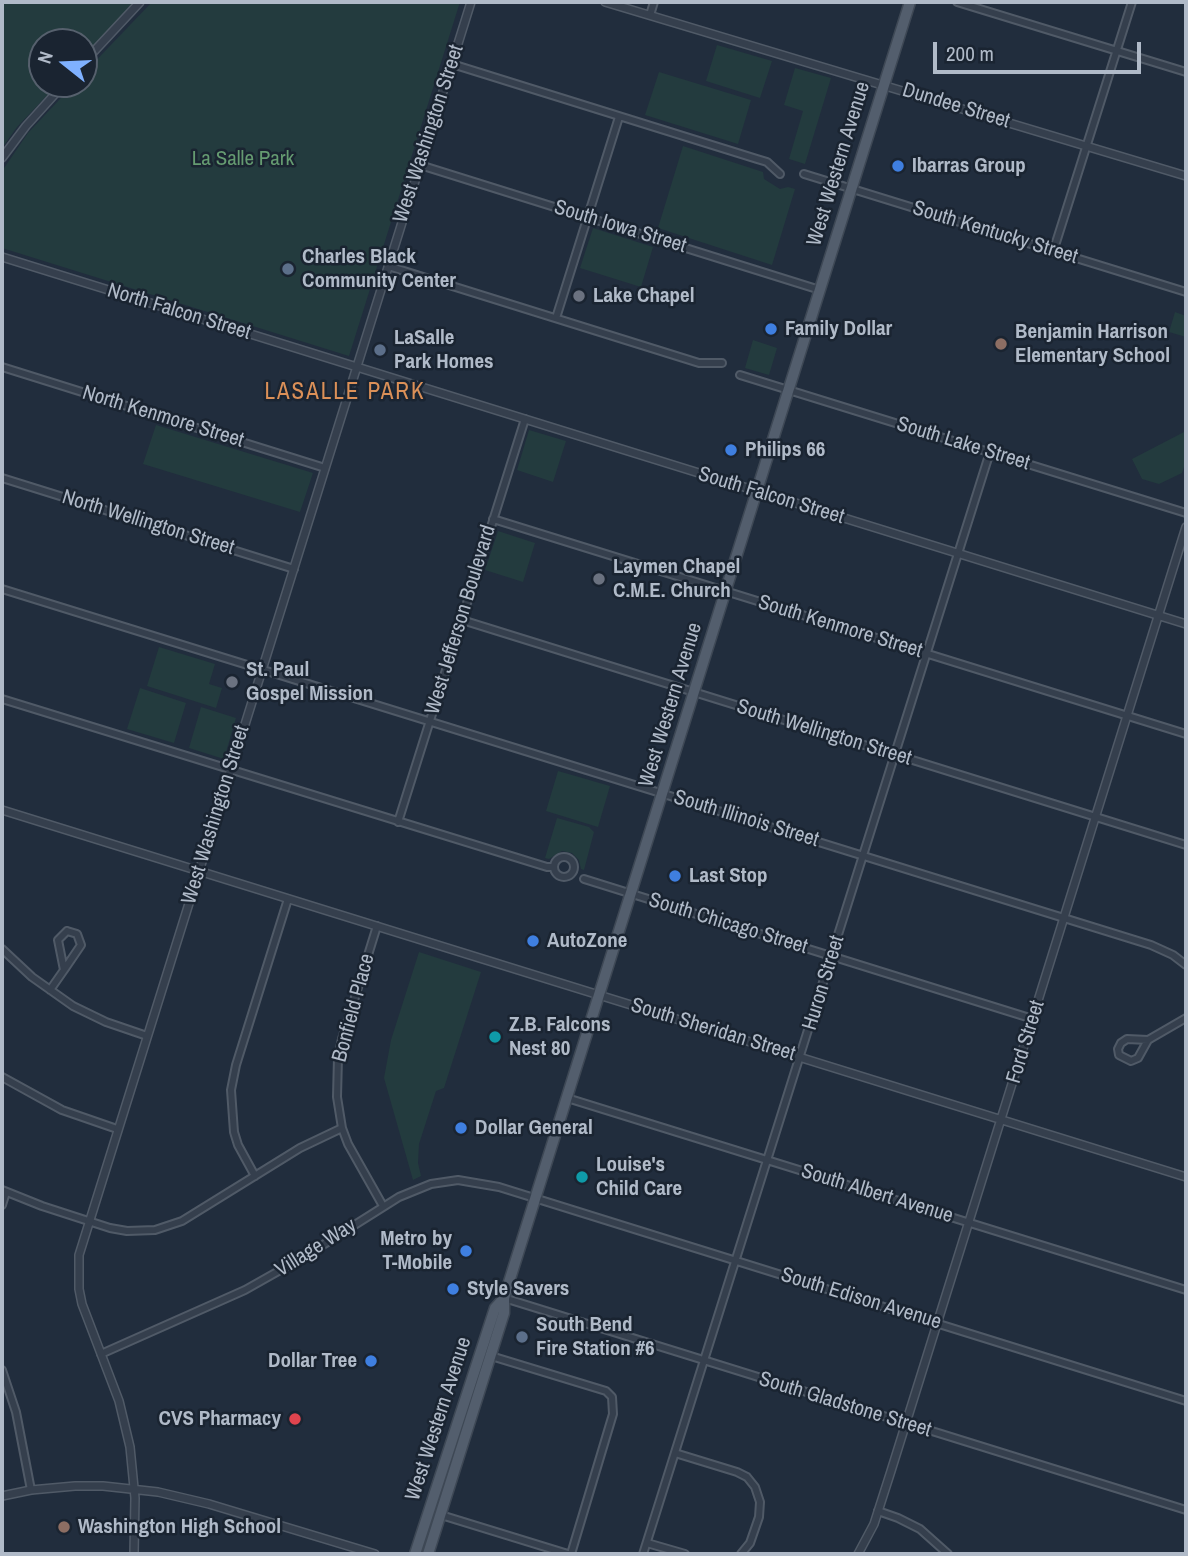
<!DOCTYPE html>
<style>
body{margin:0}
#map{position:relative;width:1188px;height:1556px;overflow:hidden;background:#212d3d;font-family:"Archivo Narrow",sans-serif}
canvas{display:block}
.frame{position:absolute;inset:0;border:4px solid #b0bac8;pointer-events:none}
.north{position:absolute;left:28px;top:28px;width:70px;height:70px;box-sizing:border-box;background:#1a2431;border:2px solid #56606d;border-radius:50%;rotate:288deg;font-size:19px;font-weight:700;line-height:28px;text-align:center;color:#b0bac8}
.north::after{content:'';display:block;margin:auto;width:24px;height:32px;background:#7fb1ff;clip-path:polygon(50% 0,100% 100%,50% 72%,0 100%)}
.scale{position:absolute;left:933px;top:42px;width:208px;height:32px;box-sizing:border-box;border:4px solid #b0bac8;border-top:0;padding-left:9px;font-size:21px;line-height:24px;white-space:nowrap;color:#b0bac8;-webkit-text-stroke:5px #1a2431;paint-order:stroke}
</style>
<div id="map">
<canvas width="1188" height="1556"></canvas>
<div class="frame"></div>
<div class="north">N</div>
<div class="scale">200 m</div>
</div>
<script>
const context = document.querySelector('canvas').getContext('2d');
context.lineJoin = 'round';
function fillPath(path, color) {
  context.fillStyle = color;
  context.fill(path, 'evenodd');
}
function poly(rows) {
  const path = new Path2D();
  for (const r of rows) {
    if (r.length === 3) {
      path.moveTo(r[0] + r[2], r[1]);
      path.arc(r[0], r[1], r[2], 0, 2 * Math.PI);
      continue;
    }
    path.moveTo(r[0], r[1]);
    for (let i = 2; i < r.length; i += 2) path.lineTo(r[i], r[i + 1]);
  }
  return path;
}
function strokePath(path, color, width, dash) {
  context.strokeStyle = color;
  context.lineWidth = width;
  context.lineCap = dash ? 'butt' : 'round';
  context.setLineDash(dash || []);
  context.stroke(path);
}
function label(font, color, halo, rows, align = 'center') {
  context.font = font + ' "Archivo Narrow",sans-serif';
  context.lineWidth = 5;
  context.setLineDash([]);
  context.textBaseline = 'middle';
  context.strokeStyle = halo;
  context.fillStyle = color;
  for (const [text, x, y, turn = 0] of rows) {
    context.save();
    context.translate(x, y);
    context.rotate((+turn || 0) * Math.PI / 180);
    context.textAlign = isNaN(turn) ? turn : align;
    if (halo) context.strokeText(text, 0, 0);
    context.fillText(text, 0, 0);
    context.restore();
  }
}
fillPath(poly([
 [2,2,135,2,84,56,84,42,42,42,42,84,58,84,17,127,2,148],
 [152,2,460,2,349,356,2,248,2,171,28,133,74,84,84,84,84,73],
 [717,45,772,61,760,98,706,81],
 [795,68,831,78,805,164,789,159,803,111,784,105],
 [659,72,751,100,738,144,645,115],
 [683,146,763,172,764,179,780,189,788,187,795,189,772,265,658,228],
 [593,228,653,247,641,287,580,268],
 [1175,312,1186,316,1186,337,1169,332],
 [753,340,777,348,769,375,745,368],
 [156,425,313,473,300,512,143,464],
 [529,430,566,441,553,482,517,470],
 [1184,432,1186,438,1186,461,1182,473,1159,484,1142,479,1132,459],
 [498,531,535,543,523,582,485,570],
 [159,647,215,664,209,684,222,688,216,708,147,686],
 [140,688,186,703,174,743,127,729],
 [201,707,236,718,224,759,189,748],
 [558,771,610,786,598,827,546,811],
 [557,818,589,827,594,832,584,870,581,869,579,860,572,853,562,851,549,859,545,858],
 [419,952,481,972,444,1088,436,1091,419,1144,418,1163,421,1176,413,1180,384,1078,391,1040]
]), '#233b3e');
const minor = poly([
 [957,2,1186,72],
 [650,15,654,2],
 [452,64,757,159,767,162,780,174],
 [420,165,820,290],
 [804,174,1186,292],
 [1053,252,1132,2],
 [388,266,699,363,722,363],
 [556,318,619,117],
 [2,367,325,468],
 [740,375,1186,513],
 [2,478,294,569],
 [493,519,1186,734],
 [2,589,1151,945,1173,955,1186,965],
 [462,620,1186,845],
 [2,699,547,867,554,867],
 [398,822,525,419],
 [564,867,10],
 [584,879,1033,1019],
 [377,926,342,1039,338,1057,337,1097,342,1128,348,1144,383,1206],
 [67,931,77,934,81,945,64,970,58,940,67,931],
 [2,949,32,977,73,1006,106,1022,147,1036],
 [50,990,64,970],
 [1148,1040,1127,1039,1121,1043,1118,1049,1119,1055,1131,1061,1138,1058,1148,1040,1186,1018],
 [2,1077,62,1110,117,1129],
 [567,1098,1186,1290],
 [255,1176,238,1145,234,1132,231,1090,236,1065,288,899],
 [2,1190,42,1206,110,1228,127,1231,155,1230,182,1221,300,1148,342,1128],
 [2,1205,6,1192],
 [504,1298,1186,1510],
 [101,1354,245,1290,307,1255,399,1197,431,1184,458,1180,499,1187,1186,1401],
 [491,1356,606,1391,612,1397,613,1414,571,1554],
 [2,1370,16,1412,31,1490],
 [675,1453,737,1472,747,1477,755,1487,760,1502,759,1517,750,1543,741,1554],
 [878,1511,898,1518,920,1529,948,1554],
 [441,1515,568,1554],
 [647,1543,685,1554],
 [643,1554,990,452]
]);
const tertiary = poly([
 [605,2,1186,176],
 [84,62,140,2],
 [2,158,26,126,64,84],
 [2,257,1186,624],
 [2,810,1186,1177],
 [2,1496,31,1490,75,1486,103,1486,158,1492,209,1504,375,1554],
 [134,1554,135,1498,130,1447,119,1401,82,1304,79,1289,79,1255,471,2],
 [858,1554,874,1524,891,1471,1186,527]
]);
const primary = poly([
 [415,1554,495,1308,504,1298],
 [428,1554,504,1313,504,1298,910,2]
]);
strokePath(minor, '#505a67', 10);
strokePath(tertiary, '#505a67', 10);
strokePath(primary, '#3e4855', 13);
strokePath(minor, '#353f4d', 6);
strokePath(tertiary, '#353f4d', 7);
strokePath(primary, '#535e6d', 10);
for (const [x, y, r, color] of [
 [898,166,7,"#3f7fe0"],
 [288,269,7,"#5c6f8a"],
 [579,296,7,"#6b7280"],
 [771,329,7,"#3f7fe0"],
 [1001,344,7,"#8d6e63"],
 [380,350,7,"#5c6f8a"],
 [731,450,7,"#3f7fe0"],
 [599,579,7,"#6b7280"],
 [232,682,7,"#6b7280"],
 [675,876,7,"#3f7fe0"],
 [533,941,7,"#3f7fe0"],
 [495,1037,7,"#0f9aa8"],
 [461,1128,7,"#3f7fe0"],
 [582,1177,7,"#0f9aa8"],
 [466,1251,7,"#3f7fe0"],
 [453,1289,7,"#3f7fe0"],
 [522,1337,7,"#5c6f8a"],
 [371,1361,7,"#3f7fe0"],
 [295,1419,7,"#e0444e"],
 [64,1527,7,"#8d6e63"]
]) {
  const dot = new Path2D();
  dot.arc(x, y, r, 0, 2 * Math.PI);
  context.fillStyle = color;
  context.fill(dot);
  strokePath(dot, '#1a2431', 2.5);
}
label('21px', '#b0bac8', '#1a2431', [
 ["Dundee Street",956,106,17],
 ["West Washington Street",429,134,-72],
 ["West Western Avenue",839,164,-73],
 ["South Iowa Street",620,227,17],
 ["South Kentucky Street",995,233,17],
 ["North Falcon Street",179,312,17],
 ["North Kenmore Street",163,417,17],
 ["South Lake Street",963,444,17],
 ["South Falcon Street",771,496,17],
 ["North Wellington Street",148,523,17],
 ["West Jefferson Boulevard",461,620,-73],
 ["South Kenmore Street",840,627,17],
 ["West Western Avenue",671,705,-73],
 ["South Wellington Street",824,733,17],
 ["West Washington Street",216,815,-73],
 ["South Illinois Street",746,819,17],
 ["South Chicago Street",728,924,17],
 ["Huron Street",824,983,-73],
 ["Bonfield Place",354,1008,-75],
 ["South Sheridan Street",713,1030,17],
 ["Ford Street",1026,1042,-73],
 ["South Albert Avenue",877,1194,17],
 ["Village Way",316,1248,-32],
 ["South Edison Avenue",861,1299,17],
 ["South Gladstone Street",845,1405,17],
 ["West Western Avenue",439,1419,-72]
]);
label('21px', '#659b71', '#1a2431', [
 ["La Salle Park",243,159]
]);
label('bold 21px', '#b0bac8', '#1a2431', [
 ["Ibarras Group",912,166],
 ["Charles Black",302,257],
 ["Community Center",302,281],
 ["Lake Chapel",593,296],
 ["Family Dollar",785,329],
 ["Benjamin Harrison",1015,332],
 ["Elementary School",1015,356],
 ["LaSalle",394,338],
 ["Park Homes",394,362],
 ["Philips 66",745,450],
 ["Laymen Chapel",613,567],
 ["C.M.E. Church",613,591],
 ["St. Paul",246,670],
 ["Gospel Mission",246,694],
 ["Last Stop",689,876],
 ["AutoZone",547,941],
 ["Z.B. Falcons",509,1025],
 ["Nest 80",509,1049],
 ["Dollar General",475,1128],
 ["Louise's",596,1165],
 ["Child Care",596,1189],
 ["Metro by",452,1239,"right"],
 ["T-Mobile",452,1263,"right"],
 ["Style Savers",467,1289],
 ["South Bend",536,1325],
 ["Fire Station #6",536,1349],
 ["Dollar Tree",357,1361,"right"],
 ["CVS Pharmacy",281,1419,"right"],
 ["Washington High School",78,1527]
], 'left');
context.letterSpacing = '2px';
label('23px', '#db9058', '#1a2431', [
 ["LASALLE PARK",345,393]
]);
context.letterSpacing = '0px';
</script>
